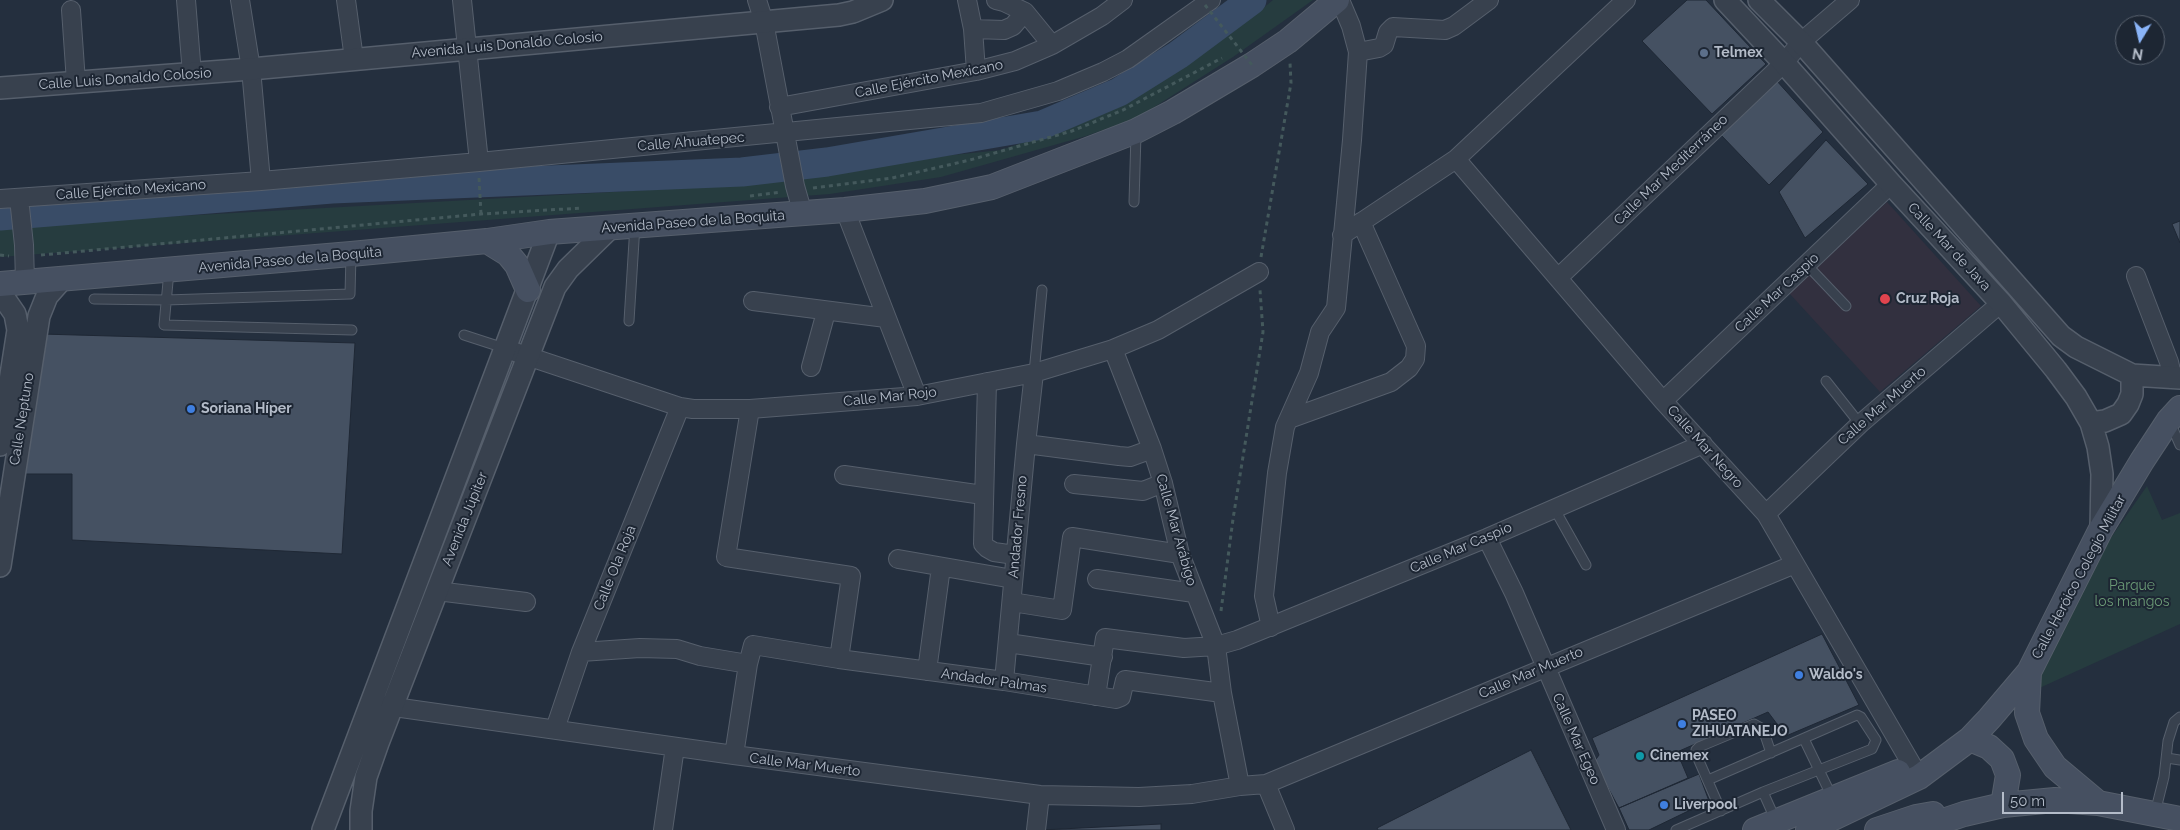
<!DOCTYPE html>
<meta charset="utf-8">
<style>
body{margin:0}
#map{position:relative;width:2180px;height:830px;overflow:hidden;background:#242f3e;font-family:Raleway,sans-serif}
canvas{display:block}
.north{position:absolute;left:2115px;top:15px;width:50px;height:50px;box-sizing:border-box;background:#1d2633;border:1px solid #59626f;border-radius:50%;rotate:189deg;font-size:14px;font-weight:700;line-height:20px;text-align:center;color:#b4bcc9}
.north::after{content:'';display:block;margin:auto;width:18px;height:22px;background:#8ab4f8;clip-path:polygon(50% 0,100% 100%,50% 72%,0 100%)}
.scale{position:absolute;left:2002px;top:792px;width:121px;height:22px;box-sizing:border-box;border:2px solid #b4bcc9;border-top:0;padding-left:6px;font-size:15px;line-height:18px;white-space:nowrap;color:#b4bcc9;-webkit-text-stroke:4px #1d2633;paint-order:stroke}
</style>
<div id="map">
<canvas width="2180" height="830"></canvas>
<div class="north">N</div>
<div class="scale">50 m</div>
</div>
<script>
const context = document.querySelector('canvas').getContext('2d');
context.lineJoin = 'round';
function fillPath(path, color) {
  context.fillStyle = color;
  context.fill(path, 'evenodd');
}
function poly(rows) {
  const path = new Path2D();
  for (const r of rows) {
    path.moveTo(r[0], r[1]);
    for (let i = 2; i < r.length; i += 2) path.lineTo(r[i], r[i + 1]);
  }
  return path;
}
function strokePath(path, color, width, dash) {
  context.strokeStyle = color;
  context.lineWidth = width;
  context.lineCap = dash ? 'butt' : 'round';
  context.setLineDash(dash || []);
  context.stroke(path);
}
function label(font, color, halo, rows, align = 'center') {
  context.font = font + ' Raleway,sans-serif';
  context.lineWidth = 4;
  context.setLineDash([]);
  context.textBaseline = 'middle';
  context.strokeStyle = halo;
  context.fillStyle = color;
  for (const [text, x, y, turn = 0] of rows) {
    context.save();
    context.translate(x, y);
    context.rotate((+turn || 0) * Math.PI / 180);
    context.textAlign = isNaN(turn) ? turn : align;
    if (halo) context.strokeText(text, 0, 0);
    context.fillText(text, 0, 0);
    context.restore();
  }
}
fillPath(poly([
 [1887,202,1981,306,1880,392,1789,293]
]), '#32303f');
fillPath(poly([
 [1273,0,1313,0,1233,57,1137,118,1086,136,941,177,830,194,0,257,0,226,703,187,828,168,1001,150,1089,120,1167,72,1256,14],
 [2147,486,2162,520,2180,513,2180,624,2035,690,2044,659,2101,552]
]), '#263c3f');
strokePath(poly([
 [0,216,332,189,742,172,827,162,1042,125,1119,92,1178,55,1252,0]
]), '#394c67', 29);
const building = poly([
 [1687,0,1706,0,1766,64,1712,114,1642,41,1687,0],
 [1776,80,1823,132,1769,185,1721,135,1776,80],
 [1826,140,1868,184,1805,238,1779,192,1826,140],
 [2180,221,2180,243,2172,224,2180,221],
 [41,334,355,343,342,554,72,540,72,474,22,474,41,334],
 [1822,634,1859,705,1786,736,1768,712,1677,752,1688,778,1619,808,1594,762,1599,755,1592,738,1822,634],
 [1531,750,1571,830,1378,830,1377,828,1531,750],
 [1699,774,1709,801,1649,830,1629,830,1619,808,1699,774],
 [1161,824,1161,830,1041,830,1161,824]
]);
fillPath(building, '#455162');
strokePath(building, '#1f2835', 1);
const service = poly([
 [1134,202,1136,134],
 [1807,265,1846,306],
 [169,271,164,325,352,330],
 [94,299,166,300,350,294,351,255],
 [629,321,635,225],
 [464,335,504,348],
 [1034,373,1042,290],
 [1826,381,1860,424],
 [2170,422,2180,445],
 [1554,508,1586,565],
 [1804,739,1832,797],
 [2167,758,2180,760],
 [1763,792,1776,821],
 [1721,811,1696,754,1696,750,1699,747,1754,724,1763,729,1771,753],
 [2155,813,2164,777,2168,741,2174,722,2180,717],
 [1676,830,1763,792,1872,749,1876,740,1861,717,1857,715,1708,780]
]);
const minor = poly([
 [186,0,192,74],
 [240,0,251,69,261,181],
 [346,0,354,59],
 [462,0,479,162],
 [757,0,764,22,795,186,803,214],
 [967,0,973,29,976,71],
 [996,0,1004,2,1025,12,1052,45],
 [71,10,76,82],
 [973,29,1004,30,1013,26,1025,12],
 [1358,52,1379,48,1384,45,1388,32,1393,27,1445,30,1454,26,1489,0],
 [779,107,976,71,1015,61,1052,45,1102,16,1123,0],
 [1456,159,1663,401,1766,514,1919,777],
 [19,198,24,245,25,282],
 [0,199,261,181,479,162,981,113,1058,91,1103,72,1128,59,1211,0],
 [845,210,917,396],
 [1342,235,1456,159,1626,0],
 [2136,276,2169,362,2173,379],
 [1559,277,1784,63,1801,42,1850,0],
 [753,301,886,318],
 [506,349,680,407,693,409,750,409,917,396,1034,373,1113,349,1158,330,1259,272],
 [1113,349,1152,449,1163,483,1180,554,1216,646,1222,693,1240,786,1266,784,1285,830],
 [811,367,826,312],
 [987,382,983,544,987,548,994,552,1015,555],
 [1663,401,1891,184],
 [750,409,726,557,851,576,839,659],
 [1289,419,1391,382,1409,368,1415,359,1416,346,1361,222],
 [1026,444,1119,456,1130,457,1152,449],
 [844,475,983,495],
 [1074,484,1143,491,1163,483],
 [1766,514,1860,424,2001,303],
 [1487,538,1514,593,1616,830],
 [898,559,1013,579],
 [1097,579,1194,593],
 [437,591,526,602],
 [1012,602,1062,610,1072,537,1180,554],
 [1271,627,1264,596,1277,473,1285,427,1309,373,1320,332,1336,308,1352,140,1358,52,1351,26,1340,0],
 [1008,643,1103,657],
 [581,652,640,648,677,649,700,656,748,664],
 [927,671,941,567],
 [1004,681,1026,444,1034,373],
 [1096,696,1105,638,1184,648,1216,646,1237,640,1487,538,1703,444],
 [380,705,734,755,1040,795,1139,797,1192,794,1240,786],
 [555,729,581,652,680,407],
 [734,755,748,664,753,645,839,659,1004,681,1116,699,1121,697,1125,680,1222,693],
 [1266,784,1795,564],
 [663,830,675,747],
 [1036,830,1040,795]
]);
const tertiary = poly([
 [1725,0,1784,63,1891,184,2001,303,2056,370,2076,397,2091,423,2098,447,2102,474,2101,529],
 [1759,0,1801,42,2061,336,2076,347,2132,375,2180,378],
 [0,88,251,69,839,15,853,12,882,0],
 [0,295,4,298,15,314,18,330,0,445],
 [2091,423,2105,421,2121,414,2128,404,2132,394,2132,375],
 [0,566,39,316,47,296,62,279],
 [323,830,549,232],
 [361,830,361,811,366,777,378,743,555,287,568,269,610,228]
]);
const secondary = poly([
 [487,241,508,254,517,265,528,290],
 [0,284,351,254,487,241,549,232,845,210,925,201,992,187,1136,131,1173,112,1252,65,1288,41,1337,0],
 [2029,672,2027,713,2036,739,2055,767,2098,803],
 [1970,739,1989,747,2002,759,2008,775,2003,805],
 [1755,830,1898,772],
 [1808,830,1919,777,1970,739,1989,719,2029,672,2101,529,2142,461,2169,420,2180,408],
 [1877,830,1916,817,1933,814],
 [1916,830,1964,814,2003,805,2055,800,2098,803,2180,819]
]);
strokePath(service, '#565f6c', 11);
strokePath(minor, '#565f6c', 20);
strokePath(tertiary, '#565f6c', 24);
strokePath(secondary, '#565f6c', 26);
strokePath(poly([
 [479,178,481,214],
 [813,188,892,178,970,160,1072,131,1123,110,1222,58],
 [750,196,781,192],
 [0,255,9,256],
 [41,255,481,214,582,208],
 [1261,257,1291,83,1290,63],
 [1221,611,1233,519,1263,332,1260,290]
]), '#44595c', 3, [4, 4]);
strokePath(service, '#38414e', 9);
strokePath(minor, '#38414e', 18);
strokePath(tertiary, '#38414e', 21);
strokePath(secondary, '#465061', 24);
strokePath(poly([
 [1205,5,1252,65]
]), '#44595c', 3, [4, 4]);
for (const [x, y, r, color] of [
 [1704,53,5,"#5c6f8a"],
 [1885,299,6,"#e0444e"],
 [191,409,5,"#3f7fe0"],
 [1799,675,5,"#3f7fe0"],
 [1682,724,5,"#3f7fe0"],
 [1640,756,5,"#0f9aa8"],
 [1664,805,5,"#3f7fe0"]
]) {
  const dot = new Path2D();
  dot.arc(x, y, r, 0, 2 * Math.PI);
  context.fillStyle = color;
  context.fill(dot);
  strokePath(dot, '#1d2633', 2);
}
label('14px', '#b4bcc9', '#1d2633', [
 ["Avenida Luis Donaldo Colosio",507,45,-5],
 ["Calle Luis Donaldo Colosio",125,79,-4],
 ["Calle Ejército Mexicano",929,79,-11],
 ["Calle Ahuatepec",691,142,-5],
 ["Calle Mar Mediterráneo",1671,170,-44],
 ["Calle Ejército Mexicano",131,190,-4],
 ["Avenida Paseo de la Boquita",693,222,-4],
 ["Calle Mar de Java",1949,247,47],
 ["Avenida Paseo de la Boquita",290,260,-5],
 ["Calle Mar Caspio",1777,293,-43],
 ["Calle Mar Rojo",890,397,-6],
 ["Calle Mar Muerto",1882,406,-41],
 ["Calle Neptuno",22,419,-81],
 ["Calle Mar Negro",1705,447,48],
 ["Avenida Júpiter",465,519,-68],
 ["Andador Fresno",1018,527,-85],
 ["Calle Mar Arábigo",1176,530,74],
 ["Calle Mar Caspio",1461,548,-23],
 ["Calle Ola Roja",615,568,-68],
 ["Calle Heróico Colegio Militar",2079,577,-62],
 ["Calle Mar Muerto",1531,673,-23],
 ["Andador Palmas",994,681,8],
 ["Calle Mar Egeo",1576,739,66],
 ["Calle Mar Muerto",805,765,7]
]);
label('bold 14px', '#b4bcc9', '#1d2633', [
 ["Telmex",1714,53],
 ["Cruz Roja",1896,299],
 ["Soriana Híper",201,409],
 ["Waldo's",1809,675],
 ["PASEO",1692,716],
 ["ZIHUATANEJO",1692,732],
 ["Cinemex",1650,756],
 ["Liverpool",1674,805]
], 'left');
label('14px', '#6b9a76', '#1d2633', [
 ["Parque",2132,586],
 ["los mangos",2132,602]
]);
</script>
